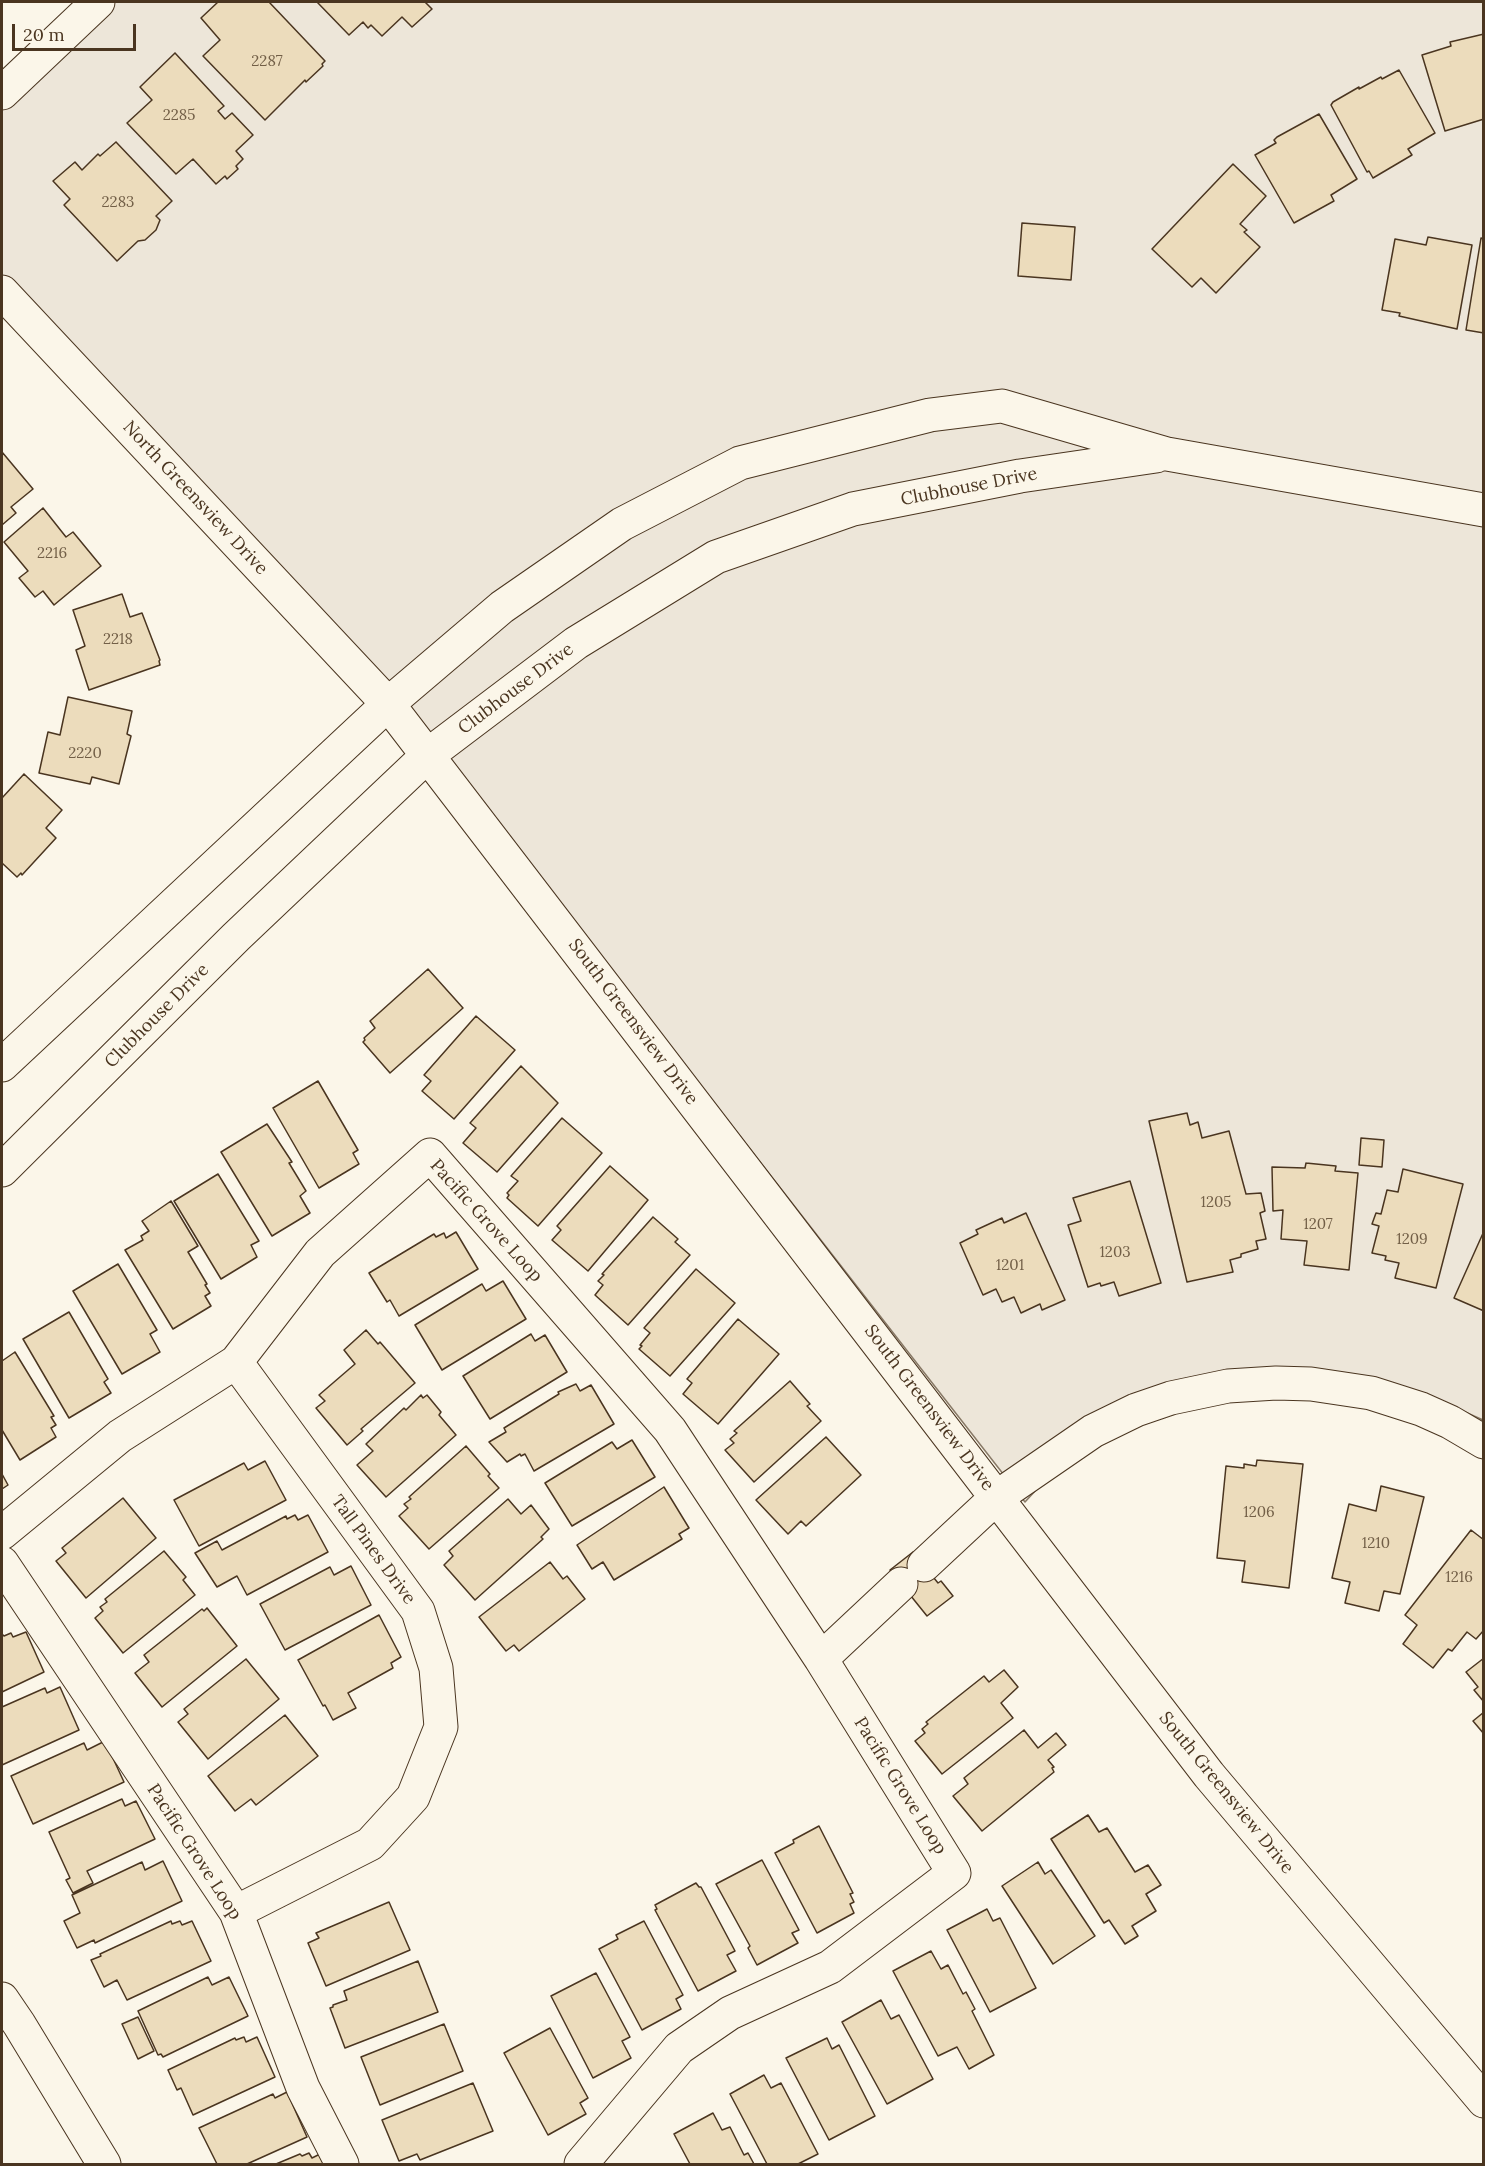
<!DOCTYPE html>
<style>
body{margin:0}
#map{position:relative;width:1485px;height:2166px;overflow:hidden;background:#fbf6e9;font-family:Lora,serif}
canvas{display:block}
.frame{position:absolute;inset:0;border:3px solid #4a3520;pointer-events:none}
.scale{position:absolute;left:12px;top:24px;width:124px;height:27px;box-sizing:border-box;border:3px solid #4a3520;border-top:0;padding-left:8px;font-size:18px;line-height:21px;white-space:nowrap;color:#4a3520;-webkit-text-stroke:4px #fbf6e9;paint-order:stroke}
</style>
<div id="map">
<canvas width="1485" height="2166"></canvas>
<div class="frame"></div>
<div class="scale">20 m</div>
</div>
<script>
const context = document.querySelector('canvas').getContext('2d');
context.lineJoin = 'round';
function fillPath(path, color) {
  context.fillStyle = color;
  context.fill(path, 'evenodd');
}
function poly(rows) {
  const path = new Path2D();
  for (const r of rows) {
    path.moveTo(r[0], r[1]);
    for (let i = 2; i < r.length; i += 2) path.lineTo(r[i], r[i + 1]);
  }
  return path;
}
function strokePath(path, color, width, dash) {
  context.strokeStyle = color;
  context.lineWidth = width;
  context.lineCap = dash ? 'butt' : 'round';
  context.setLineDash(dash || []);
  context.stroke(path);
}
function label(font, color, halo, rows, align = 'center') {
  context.font = font + ' Lora,serif';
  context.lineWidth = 4.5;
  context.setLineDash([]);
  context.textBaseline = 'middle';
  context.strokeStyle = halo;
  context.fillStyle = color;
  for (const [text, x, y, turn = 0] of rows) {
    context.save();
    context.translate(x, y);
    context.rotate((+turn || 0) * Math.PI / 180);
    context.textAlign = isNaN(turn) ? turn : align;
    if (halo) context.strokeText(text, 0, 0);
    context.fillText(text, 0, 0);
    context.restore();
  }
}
const green = poly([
 [100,2,1483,2,1483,1420,1420,1392,1244,1378,1071,1452,1025,1502,506,836,2,297,2,95,100,2]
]);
fillPath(green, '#ede6d9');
strokePath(green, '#887966', 1.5);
const building = poly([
 [218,2,269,2,325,61,322,64,323,66,306,82,305,80,265,120,203,56,220,40,201,18,218,2],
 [317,2,425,2,432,9,412,27,402,17,382,36,371,25,368,28,363,22,349,35,317,2],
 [1484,34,1484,119,1445,131,1422,55,1451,46,1450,42,1484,34],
 [175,53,224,106,218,111,225,119,232,113,253,135,236,151,243,159,236,166,238,169,227,179,225,176,216,184,193,159,176,174,127,123,152,100,140,87,175,53],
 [1399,70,1435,133,1408,149,1412,155,1373,178,1369,171,1367,172,1331,105,1333,102,1359,87,1359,89,1381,77,1382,79,1399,70],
 [1319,114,1357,179,1331,195,1334,201,1294,223,1255,155,1276,143,1274,140,1277,137,1319,114],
 [116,142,172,201,156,216,160,220,156,230,145,240,138,241,117,261,64,205,70,199,53,181,75,162,82,170,98,154,100,156,116,142],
 [1233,164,1266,196,1240,224,1247,230,1244,232,1260,247,1216,293,1201,278,1192,287,1152,249,1233,164],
 [1022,223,1075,227,1071,280,1018,276,1022,223],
 [1428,237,1472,245,1457,329,1399,316,1400,313,1382,310,1395,239,1426,245,1428,237],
 [1481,238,1484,239,1484,333,1466,330,1481,238],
 [2,452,33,489,11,507,16,513,2,525,2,452],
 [43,508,66,537,73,532,101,566,54,605,43,591,35,597,19,578,28,571,4,542,43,508],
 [122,594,130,617,142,613,160,660,159,661,160,665,89,690,76,650,85,646,73,610,122,594],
 [68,697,132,711,127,734,131,736,119,784,92,777,90,784,39,773,48,732,60,735,68,697],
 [24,774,62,810,46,828,56,838,22,875,21,873,17,877,2,863,2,798,24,774],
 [428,969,463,1008,390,1073,363,1042,365,1040,364,1038,375,1028,370,1021,428,969],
 [476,1016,515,1050,454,1119,422,1091,431,1081,424,1075,476,1016],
 [521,1066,558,1103,497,1172,463,1143,476,1128,470,1123,521,1066],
 [318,1081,358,1150,353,1153,359,1164,319,1188,273,1108,318,1081],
 [1187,1113,1190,1125,1198,1122,1202,1138,1229,1131,1246,1194,1261,1193,1265,1211,1260,1213,1266,1239,1256,1241,1258,1249,1241,1254,1241,1257,1230,1260,1233,1272,1187,1282,1149,1121,1187,1113],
 [562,1118,602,1153,538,1226,507,1198,509,1195,507,1193,518,1181,511,1176,562,1118],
 [267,1124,292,1162,289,1163,306,1191,300,1196,310,1213,272,1236,221,1152,267,1124],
 [1361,1138,1384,1140,1382,1167,1359,1165,1361,1138],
 [1306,1163,1336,1166,1335,1171,1358,1173,1349,1270,1304,1265,1307,1241,1281,1239,1283,1210,1273,1211,1272,1167,1305,1168,1306,1163],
 [610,1166,648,1200,588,1271,552,1240,561,1230,557,1226,610,1166],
 [1403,1169,1463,1184,1436,1288,1395,1278,1399,1263,1385,1260,1386,1256,1372,1253,1379,1226,1372,1224,1376,1213,1381,1214,1387,1190,1398,1192,1403,1169],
 [218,1174,259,1241,251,1245,257,1257,221,1279,174,1201,218,1174],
 [1130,1181,1161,1283,1119,1296,1114,1282,1101,1286,1100,1283,1088,1287,1068,1225,1081,1221,1073,1198,1130,1181],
 [171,1201,198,1246,188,1252,207,1284,205,1285,210,1293,205,1296,211,1306,173,1329,125,1250,143,1240,141,1236,149,1231,142,1221,171,1201],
 [1026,1213,1065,1300,1042,1310,1040,1304,1021,1313,1014,1297,1002,1302,996,1289,983,1295,960,1243,978,1234,976,1230,1002,1218,1004,1223,1026,1213],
 [653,1217,678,1239,675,1242,690,1255,628,1325,595,1295,603,1285,598,1281,604,1275,602,1274,653,1217],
 [1484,1231,1484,1311,1454,1298,1484,1231],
 [456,1232,478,1269,399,1316,390,1300,387,1302,369,1273,434,1234,436,1237,444,1233,446,1238,456,1232],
 [118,1264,157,1330,150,1334,160,1352,122,1374,73,1291,118,1264],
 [696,1269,735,1303,670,1376,639,1349,642,1346,640,1345,650,1333,644,1328,696,1269],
 [503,1281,526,1319,442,1370,415,1325,482,1284,486,1291,503,1281],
 [69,1312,108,1379,104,1382,111,1393,69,1418,23,1339,69,1312],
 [738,1319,779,1354,718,1424,683,1394,692,1383,687,1379,738,1319],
 [366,1330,378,1344,380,1342,415,1383,361,1429,363,1431,347,1445,316,1408,325,1401,319,1395,355,1364,344,1350,366,1330],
 [531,1334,535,1341,545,1335,567,1372,490,1419,463,1376,531,1334],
 [15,1352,54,1416,51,1417,56,1425,51,1428,56,1437,20,1460,2,1430,2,1361,15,1352],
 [790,1381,810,1404,807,1406,821,1421,754,1482,725,1450,734,1443,730,1439,737,1433,734,1431,790,1381],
 [576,1384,580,1391,591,1385,614,1424,534,1471,525,1454,521,1456,520,1454,507,1462,489,1442,506,1432,504,1428,559,1394,558,1392,576,1384],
 [421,1395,423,1398,427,1395,441,1412,439,1415,456,1435,386,1497,357,1465,373,1451,366,1444,404,1408,406,1410,421,1395],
 [826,1437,861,1475,806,1526,801,1521,788,1534,756,1500,826,1437],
 [632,1440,655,1477,572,1526,545,1483,612,1442,617,1449,632,1440],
 [466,1446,490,1474,488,1476,499,1488,429,1549,399,1516,408,1508,404,1504,411,1499,409,1497,466,1446],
 [1257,1460,1303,1464,1289,1588,1242,1582,1245,1561,1217,1558,1226,1466,1244,1468,1244,1464,1256,1466,1257,1460],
 [265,1461,286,1500,199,1546,174,1500,244,1463,248,1470,265,1461],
 [2,1474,8,1485,2,1489,2,1474],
 [1381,1486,1424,1497,1400,1594,1384,1591,1379,1611,1345,1603,1350,1582,1332,1578,1349,1504,1376,1511,1381,1486],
 [664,1487,689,1528,679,1534,682,1539,614,1580,603,1562,592,1569,577,1545,664,1487],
 [123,1498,156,1538,86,1598,56,1561,66,1553,62,1548,123,1498],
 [508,1499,521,1514,531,1505,549,1529,541,1537,543,1539,475,1600,444,1565,453,1556,449,1551,508,1499],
 [295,1515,298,1520,308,1515,328,1552,247,1595,237,1576,217,1587,195,1553,217,1541,222,1550,286,1516,287,1519,295,1515],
 [1471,1530,1484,1540,1484,1630,1476,1639,1467,1632,1452,1651,1448,1649,1433,1668,1403,1644,1417,1625,1405,1615,1471,1530],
 [164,1551,186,1577,183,1580,195,1595,123,1653,95,1618,103,1611,100,1607,107,1602,105,1599,164,1551],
 [913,1552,938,1583,941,1581,953,1596,927,1616,890,1570,913,1552],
 [550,1562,563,1579,567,1576,585,1599,519,1651,514,1645,506,1651,479,1617,550,1562],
 [351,1566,371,1605,285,1650,260,1604,330,1567,334,1575,351,1566],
 [207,1608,237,1646,162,1707,135,1673,149,1662,144,1655,202,1609,204,1611,207,1608],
 [379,1615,401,1657,391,1663,393,1668,348,1693,356,1708,333,1720,325,1705,323,1706,298,1660,379,1615],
 [26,1632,44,1672,2,1692,2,1634,4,1636,11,1633,13,1637,26,1632],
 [1484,1658,1484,1702,1474,1690,1478,1687,1466,1672,1484,1658],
 [246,1659,279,1699,208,1759,178,1722,188,1714,184,1709,246,1659],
 [1004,1670,1018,1687,1001,1703,1013,1718,942,1774,915,1741,925,1733,922,1729,928,1724,926,1722,984,1676,989,1682,1004,1670],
 [60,1687,79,1730,2,1765,2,1707,45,1688,47,1693,60,1687],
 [1484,1712,1484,1734,1473,1721,1484,1712],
 [285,1715,318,1756,256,1805,251,1799,235,1811,208,1776,285,1715],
 [1024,1730,1038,1748,1056,1733,1066,1745,1048,1760,1054,1767,1052,1768,1054,1772,982,1831,953,1796,968,1784,964,1778,1024,1730],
 [105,1741,124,1782,33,1824,11,1776,84,1743,87,1750,105,1741],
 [122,1799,125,1806,136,1801,155,1839,87,1871,93,1883,73,1893,66,1880,70,1878,49,1832,122,1799],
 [1088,1815,1099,1832,1107,1828,1135,1872,1148,1865,1161,1885,1146,1894,1156,1911,1132,1926,1138,1936,1125,1944,1109,1920,1104,1923,1051,1839,1088,1815],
 [819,1826,853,1893,850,1894,854,1902,850,1904,854,1913,817,1933,775,1853,794,1843,793,1840,819,1826],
 [762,1860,799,1930,792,1933,798,1943,757,1965,748,1948,750,1946,716,1884,762,1860],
 [163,1861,182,1901,95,1943,94,1940,77,1948,64,1921,80,1913,72,1895,142,1862,145,1870,163,1861],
 [1038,1862,1045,1874,1051,1870,1095,1936,1053,1964,1002,1886,1038,1862],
 [696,1883,699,1887,701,1887,735,1951,727,1955,736,1971,698,1991,655,1910,657,1909,655,1905,696,1883],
 [389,1902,410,1950,326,1986,308,1943,319,1938,316,1933,389,1902],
 [987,1909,993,1921,1000,1918,1036,1988,990,2012,947,1930,987,1909],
 [171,1921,172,1924,180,1921,182,1925,192,1921,211,1961,127,2000,117,1980,104,1987,91,1960,101,1956,100,1954,171,1921],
 [644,1921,683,1995,676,1999,681,2009,642,2030,599,1949,618,1939,616,1935,644,1921],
 [931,1951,941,1969,948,1965,963,1994,966,1992,975,2009,972,2011,994,2055,969,2069,957,2047,938,2056,893,1971,931,1951],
 [418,1961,438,2012,345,2048,330,2008,333,2007,333,2005,347,2000,344,1991,418,1961],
 [596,1973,630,2037,622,2041,631,2058,593,2078,551,1996,596,1973],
 [208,1977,212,1985,229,1977,248,2016,163,2057,161,2054,158,2055,138,2011,208,1977],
 [881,2000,891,2019,899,2015,933,2079,887,2104,842,2022,881,2000],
 [138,2017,154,2051,138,2059,122,2024,138,2017],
 [444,2024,463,2071,380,2105,361,2057,444,2024],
 [550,2028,588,2098,580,2103,586,2114,548,2135,504,2053,550,2028],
 [244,2037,246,2042,257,2037,275,2077,193,2115,181,2088,177,2090,168,2070,235,2038,236,2040,244,2037],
 [827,2038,832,2049,839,2045,875,2116,829,2140,786,2058,827,2038],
 [764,2075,771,2088,781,2083,818,2154,798,2164,767,2164,730,2094,764,2075],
 [473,2083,493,2131,420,2160,417,2154,399,2161,382,2120,473,2083],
 [287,2092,307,2137,247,2164,217,2164,199,2128,273,2094,275,2098,287,2092],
 [713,2113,722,2130,730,2127,744,2155,748,2153,754,2164,690,2164,674,2134,713,2113],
 [309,2153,312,2158,322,2153,328,2164,276,2164,300,2154,302,2156,309,2153]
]);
fillPath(building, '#ecdcbc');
strokePath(building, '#4a3520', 1.5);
const minor = poly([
 [2,93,98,2],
 [2,292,388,704,1209,1775,1484,2101],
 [2,1065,388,704,502,607,622,524,740,463,930,415,1002,406,1167,454,1484,510],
 [2,1170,236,937,428,755,576,643,716,557,853,509,1020,476,1156,456],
 [2,1533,120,1436,236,1362,320,1253,430,1155,670,1430,821,1659,954,1873,830,1967,730,2013,679,2048,581,2164],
 [2,1563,236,1912,303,2088,342,2164],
 [924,1565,997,1497,1093,1431,1136,1410,1171,1398,1228,1386,1276,1383,1311,1384,1371,1393,1421,1409,1450,1422,1484,1442],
 [821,1659,901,1584],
 [236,1912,370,1844,413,1797,441,1727,436,1668,418,1611,236,1362]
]);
const major = poly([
 [2,1999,19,2024,104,2164]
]);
strokePath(minor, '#4a3520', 35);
strokePath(major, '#4a3520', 35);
strokePath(minor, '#fbf6e9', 33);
strokePath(major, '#fbf6e9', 33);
label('15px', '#725f47', null, [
 ["2287",267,62],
 ["2285",179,116],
 ["2283",118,203],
 ["2216",52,554],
 ["2218",118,640],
 ["2220",85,754],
 ["1205",1216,1203],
 ["1207",1318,1225],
 ["1209",1412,1240],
 ["1203",1115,1253],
 ["1201",1010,1266],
 ["1206",1259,1513],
 ["1210",1376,1544],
 ["1216",1459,1578]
]);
label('18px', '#4a3520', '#fbf6e9', [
 ["Clubhouse Drive",969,487,-11],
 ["North Greensview Drive",195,498,47],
 ["Clubhouse Drive",516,689,-37],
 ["Clubhouse Drive",157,1016,-45],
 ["South Greensview Drive",633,1022,53],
 ["Pacific Grove Loop",486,1221,48],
 ["South Greensview Drive",929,1408,53],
 ["Tall Pines Drive",373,1550,54],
 ["Pacific Grove Loop",900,1786,58],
 ["South Greensview Drive",1226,1793,51],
 ["Pacific Grove Loop",194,1852,57]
]);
</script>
